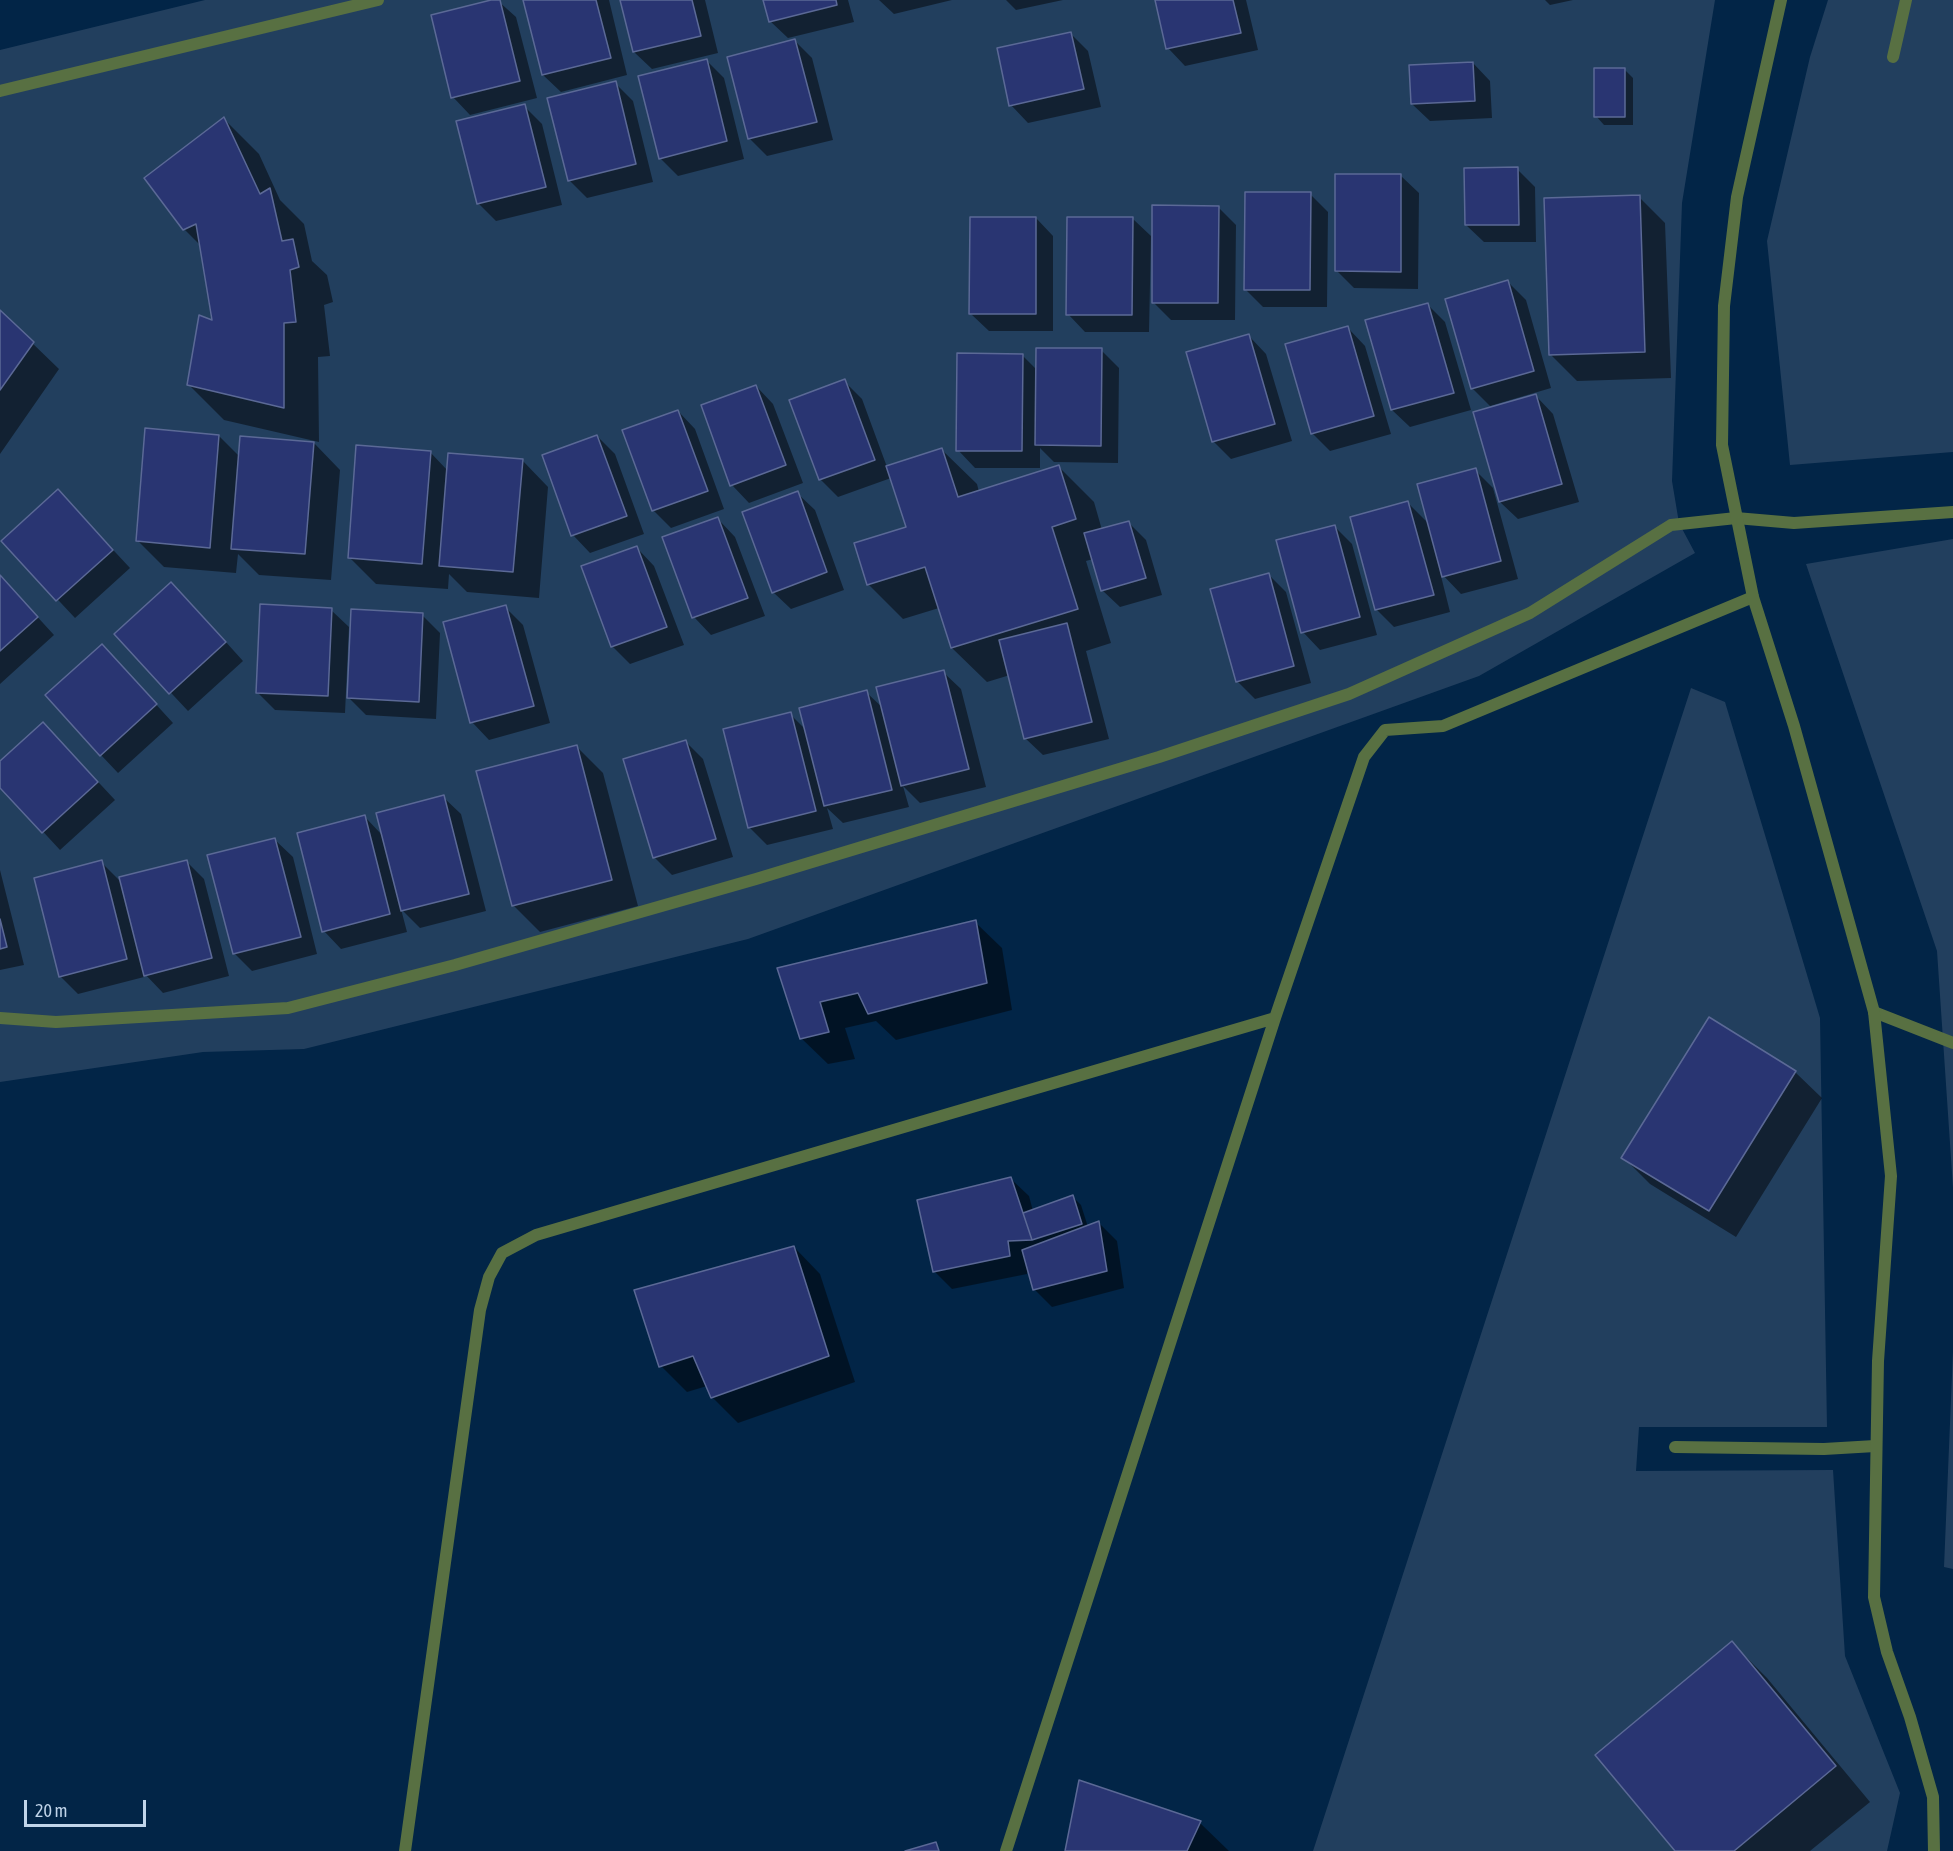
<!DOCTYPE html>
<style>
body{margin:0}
#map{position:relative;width:1953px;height:1851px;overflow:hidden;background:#022547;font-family:"Asap Condensed",sans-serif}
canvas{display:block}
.scale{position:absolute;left:24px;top:1800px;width:122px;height:27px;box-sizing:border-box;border:3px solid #c0d4e9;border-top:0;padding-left:8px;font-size:18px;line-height:21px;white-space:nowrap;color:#c0d4e9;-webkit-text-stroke:4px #022547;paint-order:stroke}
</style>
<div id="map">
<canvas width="1953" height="1851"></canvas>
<div class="scale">20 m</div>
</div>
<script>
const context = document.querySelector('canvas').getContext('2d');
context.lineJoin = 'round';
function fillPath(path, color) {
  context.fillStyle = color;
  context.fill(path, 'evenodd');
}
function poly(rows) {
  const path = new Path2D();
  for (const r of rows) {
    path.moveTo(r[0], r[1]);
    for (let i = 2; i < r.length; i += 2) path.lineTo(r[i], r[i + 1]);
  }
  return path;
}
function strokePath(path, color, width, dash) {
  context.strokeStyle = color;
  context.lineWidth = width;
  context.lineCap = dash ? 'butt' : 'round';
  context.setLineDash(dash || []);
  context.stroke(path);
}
fillPath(poly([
 [205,0,1715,0,1682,203,1672,481,1679,523,1695,553,1479,676,748,939,304,1049,203,1052,0,1082,0,50],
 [1828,0,1953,0,1953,452,1790,465,1767,241,1810,57],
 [1953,539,1953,1188,1937,951,1806,564],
 [1691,688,1725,702,1820,1018,1827,1427,1639,1427,1636,1471,1833,1470,1845,1656,1900,1793,1887,1851,1313,1851],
 [1953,1351,1953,1569,1944,1567]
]), '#223f5e');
fillPath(poly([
 [497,0,516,17,537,98,470,115,453,97],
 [525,0,609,0,627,75,561,92,543,75],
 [621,0,705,0,718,53,652,69,634,52],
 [765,0,848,0,854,22,788,38,770,21],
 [879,0,952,0,894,14],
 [1006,0,1063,0,1016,10],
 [1157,0,1246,0,1258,50,1185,66,1168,48],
 [1545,0,1573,0,1550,5],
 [1070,33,1088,51,1101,107,1028,123,1011,105],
 [795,41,812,58,833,140,767,156,749,138],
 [706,60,724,78,744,159,678,176,660,158],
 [1473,63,1490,81,1492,118,1430,121,1412,104],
 [1624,69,1633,78,1633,125,1604,125,1596,116],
 [615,83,633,101,653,182,587,198,569,180],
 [524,106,542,124,562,205,496,221,478,203],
 [224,119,259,154,280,200,304,224,312,261,327,275,333,302,324,305,330,356,318,357,319,442,224,420,189,385,214,322,202,247,184,229],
 [1517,169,1535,187,1536,242,1484,242,1466,225],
 [1401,176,1419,193,1418,289,1354,288,1336,270],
 [1310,194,1328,212,1327,307,1263,307,1245,289],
 [1639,197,1665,223,1671,378,1577,381,1551,355],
 [1218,207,1236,225,1235,320,1171,320,1153,302],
 [1036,218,1053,236,1053,331,989,331,971,314],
 [1133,219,1151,236,1149,332,1085,332,1068,314],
 [1508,282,1526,300,1551,388,1490,406,1472,388],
 [1427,304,1445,322,1471,410,1410,427,1392,410],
 [0,312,59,369,0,454],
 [1348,328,1365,346,1391,434,1330,451,1312,433],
 [1249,336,1266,354,1292,441,1231,459,1213,441],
 [1101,350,1119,368,1118,463,1054,462,1040,448,1040,468,975,468,958,450,1022,355,1037,370],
 [844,381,862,399,887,467,942,450,977,484,979,492,1059,467,1094,502,1102,530,1128,522,1146,540,1162,595,1120,607,1102,590,1093,559,1086,561,1111,643,1086,651,1109,739,1043,755,1025,738,1010,675,987,682,952,648,939,608,903,619,868,584,908,528,891,478,838,497,820,479],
 [756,386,773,404,803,483,749,503,732,485,703,406],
 [1536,396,1553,414,1579,502,1518,519,1500,502],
 [678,411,695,429,724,509,671,528,653,510],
 [219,436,240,457,314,443,340,470,331,580,259,575,238,554,236,573,164,567,138,541],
 [597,436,615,454,644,534,590,553,573,535],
 [430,452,448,471,522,460,548,487,539,598,467,592,449,574,448,589,376,584,349,557],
 [1475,470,1493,488,1518,579,1461,594,1440,572,1450,612,1394,627,1376,609,1408,503,1429,524],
 [797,493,815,510,844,590,791,609,773,592],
 [75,509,130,568,75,618,3,541],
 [718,519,735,537,765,616,711,635,694,617],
 [1334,526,1352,544,1377,635,1320,650,1303,632],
 [637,548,654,566,684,645,630,664,612,646],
 [1269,575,1286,592,1311,683,1255,699,1237,681],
 [0,576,54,635,0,684],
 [189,601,243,661,188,711,116,634],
 [505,607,523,625,550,723,489,740,472,722],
 [331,610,349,627,345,713,275,710,257,692],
 [422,615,440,633,436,719,366,715,349,698],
 [119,664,173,723,118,773,101,755],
 [943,672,961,689,986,787,920,803,903,786,909,807,843,823,827,808,833,829,767,845,749,827,790,714,806,730,866,692,883,708],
 [60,741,115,800,60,850,0,785,0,763],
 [686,742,703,759,733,857,672,875,654,857],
 [576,746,603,773,638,906,540,932,513,905],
 [443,797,461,814,486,911,420,928,401,909,407,932,341,949,324,931,365,817,383,836],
 [275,840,293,857,317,954,252,971,234,953],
 [186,861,204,879,229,976,163,993,143,972,144,977,78,994,60,976,101,862,122,883],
 [0,870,24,965,0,970],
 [975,922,1002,948,1012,1010,896,1040,876,1021,845,1028,855,1059,828,1064,801,1038,779,969],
 [1795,1072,1822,1098,1736,1237,1650,1184,1623,1157],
 [1011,1179,1029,1196,1033,1211,1073,1197,1081,1205,1088,1227,1099,1223,1117,1241,1124,1288,1052,1307,1034,1289,1028,1266,1027,1274,952,1289,934,1271],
 [794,1247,820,1274,855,1382,738,1423,712,1397,707,1386,687,1392,661,1366],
 [1732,1643,1767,1678,1870,1802,1810,1851,1677,1851],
 [1080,1782,1200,1823,1229,1851,1067,1851]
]), '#0007');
const building = poly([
 [491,0,500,0,520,81,451,98,431,15,491,0],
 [523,0,596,0,611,58,542,75,523,0],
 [620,0,692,0,701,36,633,52,620,0],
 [763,0,836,0,837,5,769,22,763,0],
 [1155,0,1233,0,1241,33,1166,49,1155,0],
 [1071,32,1084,89,1009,106,997,48,1071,32],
 [795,39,817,122,748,139,727,57,795,39],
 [707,59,727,141,659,159,638,76,707,59],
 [1473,62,1475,101,1411,104,1409,65,1473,62],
 [1594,68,1625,68,1625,117,1594,117,1594,68],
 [616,81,636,164,568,181,547,98,616,81],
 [525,104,546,187,477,204,456,121,525,104],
 [224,117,260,194,270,188,282,241,293,239,299,267,290,270,296,322,284,323,284,408,187,385,199,315,212,320,196,224,183,230,144,178,224,117],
 [1518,167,1519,225,1465,225,1464,168,1518,167],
 [1335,174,1401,174,1401,272,1335,271,1335,174],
 [1245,192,1311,192,1310,290,1244,290,1245,192],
 [1640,195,1645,352,1549,355,1544,198,1640,195],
 [1152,205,1219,206,1218,303,1152,303,1152,205],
 [970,217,1036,217,1036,314,969,314,970,217],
 [1067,217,1133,217,1132,315,1066,315,1067,217],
 [1508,280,1534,371,1471,389,1445,299,1508,280],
 [1428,303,1454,393,1391,410,1365,320,1428,303],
 [0,310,34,342,0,390,0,310],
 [1348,326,1374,416,1311,434,1285,344,1348,326],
 [1249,334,1275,424,1212,442,1186,352,1249,334],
 [1036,348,1102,348,1101,446,1035,445,1036,348],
 [957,353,1023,354,1022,451,956,451,957,353],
 [845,379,875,460,819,480,789,400,845,379],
 [756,385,786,465,730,486,701,405,756,385],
 [1536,394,1562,484,1499,502,1473,412,1536,394],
 [678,410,708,491,652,511,622,430,678,410],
 [145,428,219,435,210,548,136,541,145,428],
 [597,435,627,516,571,536,542,455,597,435],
 [240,436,314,442,305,554,231,549,240,436],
 [356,445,431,451,422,564,348,558,356,445],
 [942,448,958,497,1059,465,1076,519,1052,527,1078,609,951,648,925,567,867,585,854,543,906,527,886,466,942,448],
 [448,453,523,459,513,572,439,566,448,453],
 [1476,468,1501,561,1442,577,1417,484,1476,468],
 [58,489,113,550,56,601,1,541,58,489],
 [798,491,827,572,772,593,742,512,798,491],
 [1408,501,1434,595,1375,610,1350,517,1408,501],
 [718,517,748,598,692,618,662,537,718,517],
 [1129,521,1146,578,1101,591,1084,533,1129,521],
 [1335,525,1360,617,1301,633,1276,540,1335,525],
 [637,546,667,627,611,647,581,566,637,546],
 [1269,573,1294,666,1236,682,1210,589,1269,573],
 [0,575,38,617,0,651,0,575],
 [171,582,226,642,169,694,114,634,171,582],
 [260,604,332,608,328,696,256,693,260,604],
 [506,605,534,706,470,723,443,622,506,605],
 [351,609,423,613,419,702,347,698,351,609],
 [1067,623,1092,722,1024,739,999,640,1067,623],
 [102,644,157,704,100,756,45,695,102,644],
 [944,670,969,769,901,786,876,687,944,670],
 [867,690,892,790,824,806,799,708,867,690],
 [791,712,816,811,748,828,723,729,791,712],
 [43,722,98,782,42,833,0,788,0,761,43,722],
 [686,740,716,839,653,858,623,759,686,740],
 [577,745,612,880,512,906,476,771,577,745],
 [444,795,469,894,401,911,376,813,444,795],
 [365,815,390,914,322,932,297,833,365,815],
 [275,838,301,937,233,954,207,855,275,838],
 [102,860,127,959,59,977,34,878,102,860],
 [187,860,212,958,144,976,119,877,187,860],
 [0,919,7,947,0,949,0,919],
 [976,920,987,983,868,1014,858,993,820,1002,829,1032,800,1039,777,968,976,920],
 [1709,1017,1796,1071,1709,1211,1621,1158,1709,1017],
 [1011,1177,1032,1240,1008,1241,1010,1256,933,1272,917,1200,1011,1177],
 [1073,1195,1082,1224,1032,1240,1023,1213,1073,1195],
 [1099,1221,1107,1271,1033,1290,1022,1250,1099,1221],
 [794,1246,829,1356,711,1398,693,1356,659,1367,634,1290,794,1246],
 [1732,1641,1836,1766,1734,1851,1675,1851,1595,1755,1732,1641],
 [1079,1780,1201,1821,1187,1851,1065,1851,1079,1780],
 [936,1842,939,1851,905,1851,936,1842]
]);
fillPath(building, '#293572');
strokePath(building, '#5b6996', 1.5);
strokePath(poly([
 [1893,57,1906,0],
 [1675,1447,1824,1449,1875,1446]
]), '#587042', 12);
strokePath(poly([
 [0,91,378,0],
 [1874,1012,1953,1043],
 [0,1018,56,1022,288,1008,455,965,756,879,1159,757,1349,694,1530,613,1671,525,1736,518,1794,523,1953,512],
 [405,1851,480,1310,489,1277,502,1253,536,1235,1275,1018],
 [1006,1851,1275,1018,1364,757,1385,730,1443,726,1753,597]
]), '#587042', 12);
strokePath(poly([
 [1781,0,1737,197,1724,306,1722,445,1753,597,1794,726,1874,1012,1891,1176,1878,1361,1874,1597,1887,1652,1910,1717,1933,1797,1934,1851]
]), '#587042', 12);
</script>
